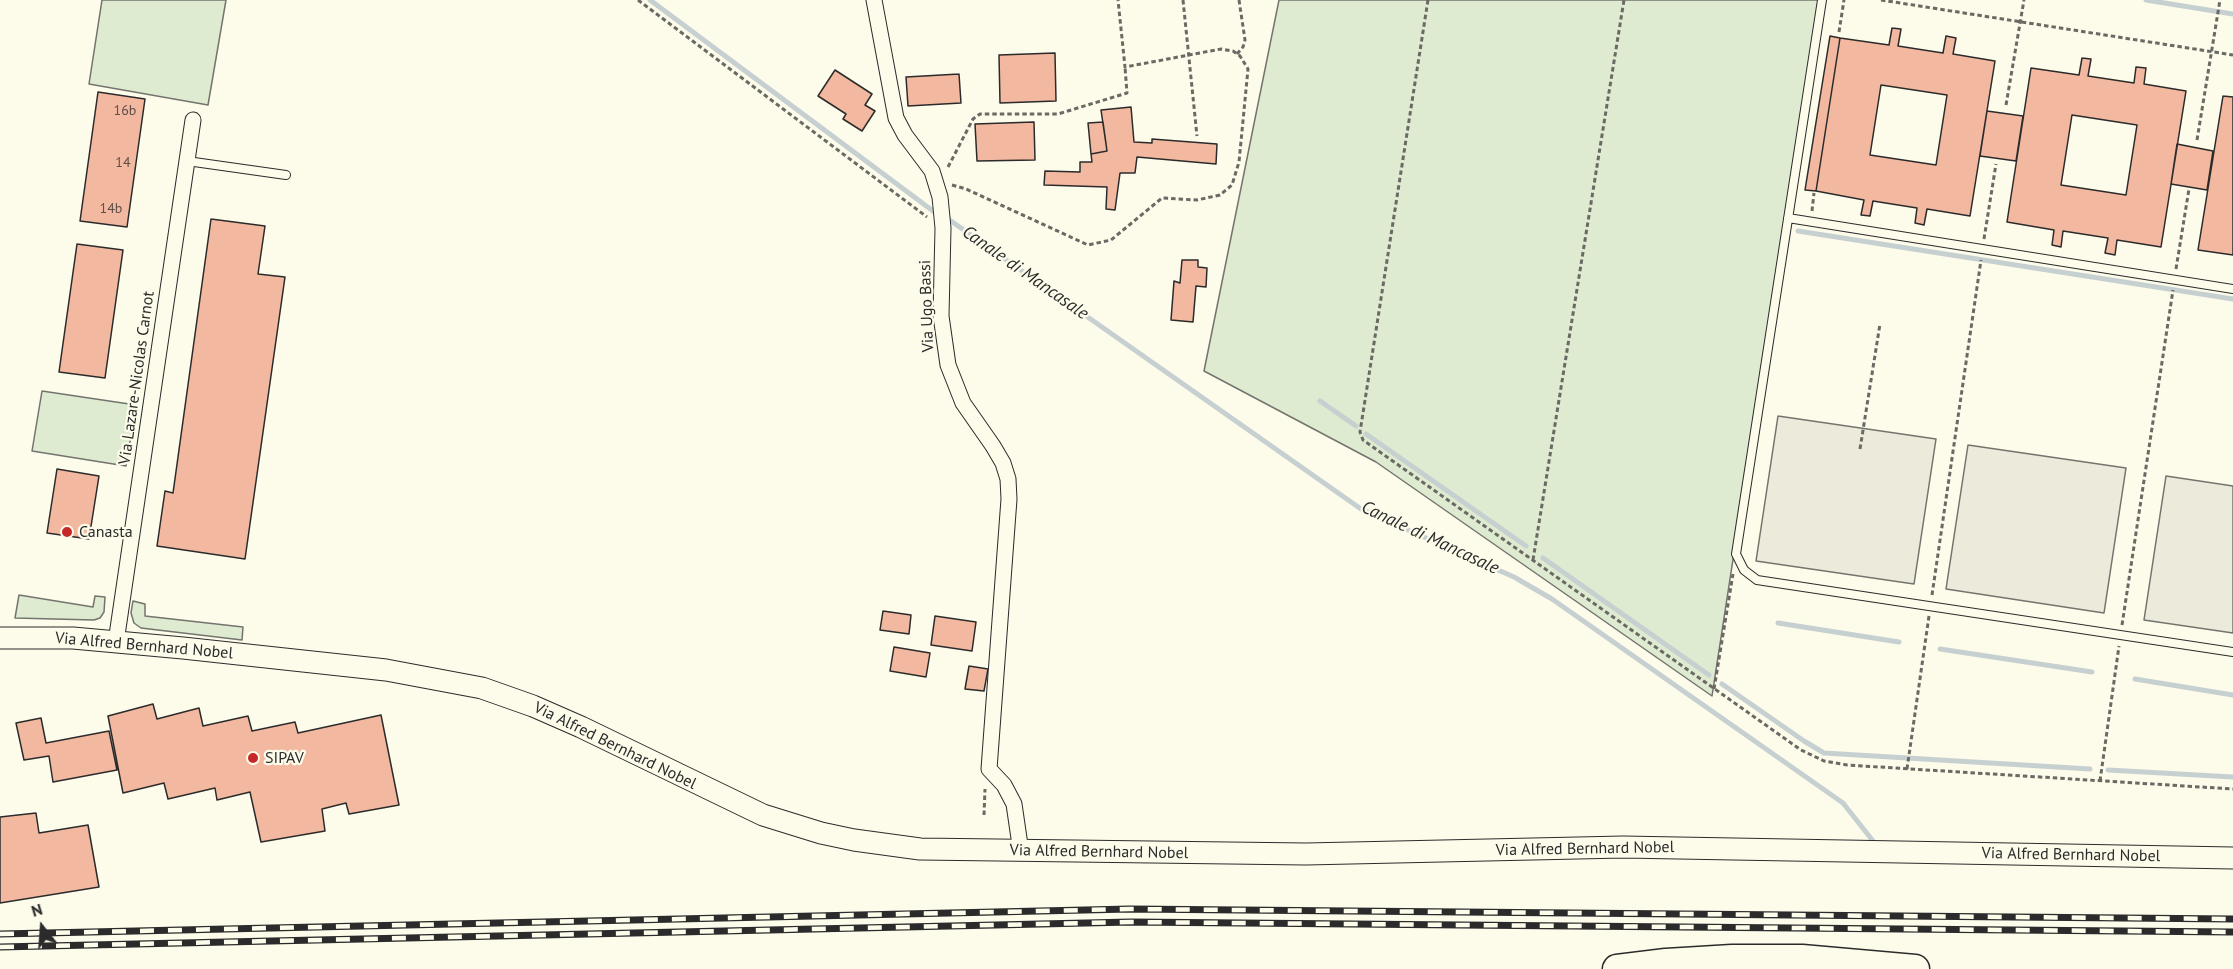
<!DOCTYPE html>
<style>
body{margin:0}
#map{position:relative;width:2233px;height:969px;overflow:hidden;background:#fdfbea;font-family:"PT Sans",sans-serif}
canvas{display:block}
.north{position:absolute;left:12px;top:897px;width:60px;height:60px;-webkit-text-stroke:4px #fdfbea;paint-order:stroke;rotate:343deg;font-size:16px;font-weight:700;line-height:24px;text-align:center;color:#2b2b2b}
.north::after{content:'';display:block;margin:auto;width:21px;height:27px;background:#2b2b2b;clip-path:polygon(50% 0,100% 100%,50% 72%,0 100%)}
</style>
<div id="map">
<canvas width="2233" height="969"></canvas>
<div class="north">N</div>
</div>
<script>
const context = document.querySelector('canvas').getContext('2d');
context.lineJoin = 'round';
function fillPath(path, color) {
  context.fillStyle = color;
  context.fill(path, 'evenodd');
}
function poly(rows) {
  const path = new Path2D();
  for (const r of rows) {
    path.moveTo(r[0], r[1]);
    for (let i = 2; i < r.length; i += 2) path.lineTo(r[i], r[i + 1]);
  }
  return path;
}
function strokePath(path, color, width, dash) {
  context.strokeStyle = color;
  context.lineWidth = width;
  context.lineCap = dash ? 'butt' : 'round';
  context.setLineDash(dash || []);
  context.stroke(path);
}
function label(font, color, halo, rows, align = 'center') {
  context.font = font + ' "PT Sans",sans-serif';
  context.lineWidth = 4.5;
  context.setLineDash([]);
  context.textBaseline = 'middle';
  context.strokeStyle = halo;
  context.fillStyle = color;
  for (const [text, x, y, turn = 0] of rows) {
    context.save();
    context.translate(x, y);
    context.rotate((+turn || 0) * Math.PI / 180);
    context.textAlign = isNaN(turn) ? turn : align;
    if (halo) context.strokeText(text, 0, 0);
    context.fillText(text, 0, 0);
    context.restore();
  }
}
const green = poly([
 [102,0,226,0,208,105,89,84,102,0],
 [1279,0,1819,0,1712,696,1376,462,1204,371,1279,0],
 [42,391,136,405,126,466,32,451,42,391],
 [19,595,93,607,95,596,105,597,104,612,100,618,94,620,15,618,19,595],
 [133,601,145,604,145,616,243,627,242,640,141,628,134,623,131,613,133,601]
]);
fillPath(green, '#deebd1');
strokePath(green, '#74746e', 1.5);
const parking = poly([
 [1778,416,1936,439,1914,584,1756,561,1778,416],
 [1968,445,2126,468,2104,613,1946,589,1968,445],
 [2166,476,2233,486,2233,633,2144,620,2166,476]
]);
fillPath(parking, '#eceadb');
strokePath(parking, '#74746e', 1.5);
strokePath(poly([
 [650,0,937,214],
 [2146,0,2233,14],
 [951,221,1361,509,1514,577,1552,599,1843,803,1873,841],
 [1798,231,2233,299],
 [1320,401,1356,426],
 [1366,434,1526,546],
 [1543,558,1709,675],
 [1778,623,1899,642],
 [1940,649,2092,672],
 [2135,679,2233,695],
 [1722,684,1804,741,1824,753,2090,769],
 [2108,770,2233,777]
]), '#c7d0d0', 5);
const building = poly([
 [1892,28,1901,29,1898,46,1943,53,1946,36,1956,38,1953,54,1995,61,1970,216,1927,209,1924,225,1915,223,1917,208,1873,201,1870,216,1861,215,1864,200,1816,191,1840,38,1889,45,1892,28],
 [1881,85,1947,95,1936,165,1870,155,1881,85],
 [1830,36,1840,38,1816,191,1805,190,1830,36],
 [1055,53,1056,101,1000,103,999,55,1055,53],
 [2082,58,2091,59,2088,76,2134,83,2136,67,2146,68,2144,84,2186,91,2161,247,2117,240,2115,255,2105,253,2108,238,2063,231,2061,247,2052,245,2054,230,2007,222,2031,68,2079,75,2082,58],
 [2072,115,2137,125,2126,195,2061,185,2072,115],
 [835,70,872,94,865,105,875,111,862,131,843,119,846,114,818,96,835,70],
 [959,74,961,103,908,106,906,77,959,74],
 [98,92,145,99,127,227,80,221,98,92],
 [2223,96,2233,97,2233,255,2198,250,2223,96],
 [1131,107,1134,142,1152,143,1152,139,1217,144,1216,164,1137,157,1135,173,1120,173,1115,210,1106,209,1107,187,1044,185,1045,171,1080,172,1080,162,1092,162,1091,154,1107,151,1101,110,1131,107],
 [1987,111,2023,116,2016,161,1980,156,1987,111],
 [1034,122,1035,160,977,161,975,124,1034,122],
 [1103,122,1107,151,1091,154,1088,123,1103,122],
 [2177,144,2213,151,2207,190,2171,184,2177,144],
 [211,219,265,226,258,274,285,277,245,559,157,546,165,491,173,493,211,219],
 [77,244,123,250,105,378,59,372,77,244],
 [1182,260,1198,260,1198,267,1207,268,1206,287,1196,286,1193,322,1171,320,1174,281,1180,283,1182,260],
 [57,469,99,476,89,539,47,533,57,469],
 [883,611,911,615,909,634,880,630,883,611],
 [935,616,976,622,972,651,931,645,935,616],
 [894,647,930,653,926,677,890,671,894,647],
 [969,666,988,669,984,691,965,689,969,666],
 [153,704,157,719,199,708,203,726,248,716,252,731,295,722,298,733,381,715,399,805,349,814,346,803,322,809,325,831,261,842,250,792,217,800,215,788,168,799,164,783,123,793,108,716,153,704],
 [41,718,46,743,109,731,117,770,53,782,49,756,24,760,16,723,41,718],
 [36,813,39,833,88,825,99,887,0,903,0,817,36,813]
]);
fillPath(building, '#f2b8a0');
strokePath(building, '#2b2b2b', 1.5);
const lane = poly([
 [1822,0,1736,554,1744,570,1757,580,2233,652],
 [187,161,286,175],
 [1788,218,2233,289]
]);
const street = poly([
 [874,0,896,118,905,135,932,171,940,197,943,228,941,316,948,365,963,403,993,446,1003,463,1008,479,1009,499,989,769,1004,785,1014,804,1021,852],
 [116,642,193,120]
]);
const secondary = poly([
 [0,638,73,638,183,648,386,670,482,688,533,706,581,727,763,815,821,833,854,840,920,849,1306,854,1623,847,2233,858]
]);
const highway = poly([
 [1617,969,1666,963,1732,959,1802,959,1915,969]
]);
strokePath(lane, '#2b2b2b', 10);
strokePath(street, '#2b2b2b', 17);
strokePath(secondary, '#2b2b2b', 23);
strokePath(highway, '#2b2b2b', 31);
strokePath(poly([
 [638,0,927,217],
 [1183,0,1197,136],
 [1428,0,1360,432,1363,440,1801,750,1824,761,1847,765,2233,789],
 [1881,0,2233,55],
 [1839,32,1844,0],
 [1237,54,1243,47,1245,40,1239,0],
 [2006,105,2024,0],
 [2197,140,2220,0],
 [948,167,973,119,980,114,1058,114,1127,93,1125,67],
 [952,185,966,189,1088,245,1111,240,1162,198,1197,200,1220,195,1232,185,1239,162,1248,69,1240,56,1233,51,1221,49,1125,67,1118,0],
 [1812,211,1814,193],
 [1984,239,1996,164],
 [2176,269,2189,189],
 [1860,449,1880,324],
 [1533,560,1624,0],
 [1932,595,1981,260],
 [2122,625,2173,290],
 [1714,689,1733,574],
 [1907,769,1929,616],
 [2100,781,2119,646],
 [984,815,985,789]
]), '#6a6964', 3, [4.5, 3]);
strokePath(lane, '#fdfbea', 8);
strokePath(street, '#fdfbea', 15);
strokePath(secondary, '#fdfbea', 21);
strokePath(highway, '#fdfbea', 28);
const rail = poly([
 [0,934,1130,909,2233,919],
 [0,947,1131,922,2233,932]
]);
strokePath(rail, '#2b2b2b', 7);
strokePath(rail, '#fdfbea', 4.5, [14]);
for (const [x, y, r, color] of [
 [67,532,6,"#c62828"],
 [253,758,6,"#c62828"]
]) {
  const dot = new Path2D();
  dot.arc(x, y, r, 0, 2 * Math.PI);
  context.fillStyle = color;
  context.fill(dot);
  strokePath(dot, '#fdfbea', 2);
}
label('14px', '#5d4e48', null, [
 ["16b",125,111],
 ["14",123,163],
 ["14b",111,209]
]);
label('16px', '#2b2b2b', '#fdfbea', [
 ["Via Ugo Bassi",927,306,-92],
 ["Via Lazare-Nicolas Carnot",137,378,-82],
 ["Via Alfred Bernhard Nobel",144,646,5],
 ["Via Alfred Bernhard Nobel",615,746,26],
 ["Via Alfred Bernhard Nobel",1585,849,-1],
 ["Via Alfred Bernhard Nobel",1099,852,1],
 ["Via Alfred Bernhard Nobel",2071,855,1]
]);
label('16px', '#2b2b2b', '#fdfbea', [
 ["Canasta",79,532],
 ["SIPAV",265,758]
], 'left');
label('italic 18px', '#2b2b2b', '#fdfbea', [
 ["Canale di Mancasale",1025,273,35],
 ["Canale di Mancasale",1430,538,25]
]);
</script>
